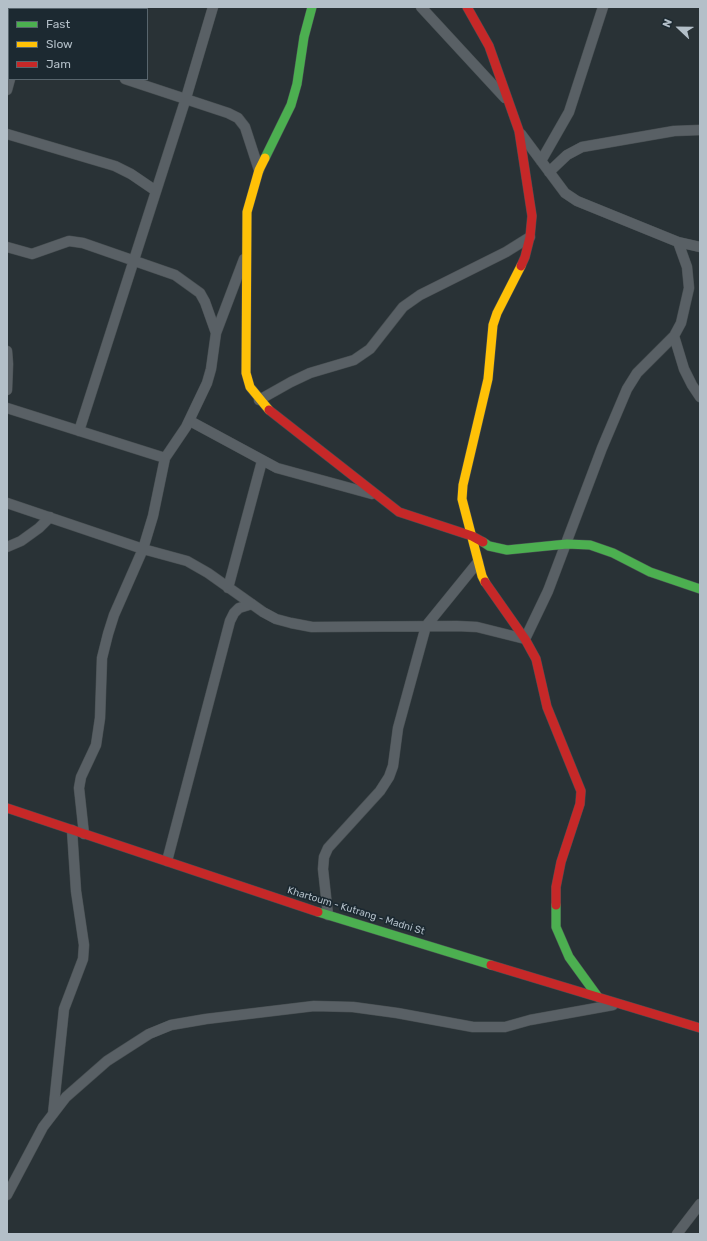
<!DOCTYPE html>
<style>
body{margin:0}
#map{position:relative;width:707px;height:1241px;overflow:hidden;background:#293236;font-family:Rubik,sans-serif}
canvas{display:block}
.frame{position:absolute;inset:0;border:8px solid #b3bfc8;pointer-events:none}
.legend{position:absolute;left:8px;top:8px;width:140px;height:72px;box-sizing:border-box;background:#1c2931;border:1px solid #58656d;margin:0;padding:5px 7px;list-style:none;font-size:12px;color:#b3bfc8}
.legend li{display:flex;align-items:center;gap:8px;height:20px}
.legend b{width:20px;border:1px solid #58656d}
.north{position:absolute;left:659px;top:8px;width:40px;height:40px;-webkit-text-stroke:3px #1c2931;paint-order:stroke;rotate:292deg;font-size:11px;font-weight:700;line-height:16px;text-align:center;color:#b3bfc8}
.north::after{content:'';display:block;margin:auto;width:14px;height:18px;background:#b3bfc8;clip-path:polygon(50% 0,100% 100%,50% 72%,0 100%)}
</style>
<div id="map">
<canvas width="707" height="1241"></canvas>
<div class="frame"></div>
<ul class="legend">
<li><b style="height:5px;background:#4caf50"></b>Fast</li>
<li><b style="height:5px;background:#ffc107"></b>Slow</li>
<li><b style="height:5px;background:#c62828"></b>Jam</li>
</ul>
<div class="north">N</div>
</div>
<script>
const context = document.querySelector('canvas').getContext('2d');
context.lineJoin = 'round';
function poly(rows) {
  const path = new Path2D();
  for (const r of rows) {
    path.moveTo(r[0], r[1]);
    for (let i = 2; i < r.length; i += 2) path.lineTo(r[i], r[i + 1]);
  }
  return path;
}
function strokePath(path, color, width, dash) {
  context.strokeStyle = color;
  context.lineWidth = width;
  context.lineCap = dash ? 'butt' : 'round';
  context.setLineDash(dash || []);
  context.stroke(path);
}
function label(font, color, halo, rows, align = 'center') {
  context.font = font + ' Rubik,sans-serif';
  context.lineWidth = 3.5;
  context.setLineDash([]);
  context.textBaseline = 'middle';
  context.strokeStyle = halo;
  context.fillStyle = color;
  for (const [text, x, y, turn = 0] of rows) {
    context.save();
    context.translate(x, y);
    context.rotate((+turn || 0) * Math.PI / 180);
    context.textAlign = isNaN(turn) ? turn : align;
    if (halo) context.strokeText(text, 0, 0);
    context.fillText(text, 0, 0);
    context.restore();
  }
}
const street = poly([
 [421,7,505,98],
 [56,8,62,7],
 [125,79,228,113,238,118,245,127,259,170],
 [7,90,10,79],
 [7,134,115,166,131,174,156,191],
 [521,134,565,193,577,201,678,242,700,247],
 [541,161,569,112,603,7],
 [549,172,567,155,582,147,674,131,700,130],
 [7,247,32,254,69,241,83,243,175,275,200,293,205,302,216,333],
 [674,336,684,369,692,385,700,397],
 [7,351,8,364,7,390],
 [259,400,291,382,310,373,354,360,370,349,403,307,420,295,506,252,530,237],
 [7,408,165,458],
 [190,421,277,468,372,494],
 [79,431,186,98,213,7],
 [7,503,143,549,187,561,208,573,263,612,276,619,291,623,312,627,457,626,477,627,525,639,548,591,602,448,627,389,637,373,674,336,681,323,689,288,687,267,678,242],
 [7,547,21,541,39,528,50,517],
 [228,588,262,461],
 [84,834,79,788,81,777,96,745,100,718,102,658,108,634,114,615,143,549,153,516,165,458,186,427,207,383,211,369,216,333,244,259],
 [167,861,230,621,234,613,239,608,252,604],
 [328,915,323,869,324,857,328,848,380,791,389,777,393,766,398,728,426,626,478,562],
 [53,1114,64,1009,83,959,84,945,76,891,72,830],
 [7,1195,43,1127,66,1097,107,1061,149,1034,171,1025,206,1019,314,1006,353,1007,397,1013,473,1027,505,1027,530,1020,613,1005],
 [677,1234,700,1204]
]);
const fast = poly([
 [265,158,291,105,297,84,304,37,312,7],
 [483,542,489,546,507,550,567,544,590,545,613,553,650,572,700,589],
 [556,905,556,927,569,957,598,997],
 [318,912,491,965]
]);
const slow = poly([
 [265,158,259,170,247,212,246,373,250,387,269,410],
 [485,582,482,576,462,499,463,485,488,379,493,325,497,313,521,266]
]);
const jam = poly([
 [467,7,489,46,519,131,532,216,530,237,525,257,521,266],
 [269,410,399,512,472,536,483,542],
 [485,582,525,639,536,659,547,707,581,791,580,804,561,862,556,887,556,905],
 [7,808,318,912],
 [491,965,700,1028]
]);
strokePath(street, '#474e51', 11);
strokePath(fast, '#474e51', 10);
strokePath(slow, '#474e51', 10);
strokePath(jam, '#474e51', 10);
strokePath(street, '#596065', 10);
strokePath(fast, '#4caf50', 9);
strokePath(slow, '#ffc107', 9);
strokePath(jam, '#c62828', 9);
label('10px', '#b3bfc8', '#1c2931', [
 ["Khartoum - Kutrang - Madni St",356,911,17]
]);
</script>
